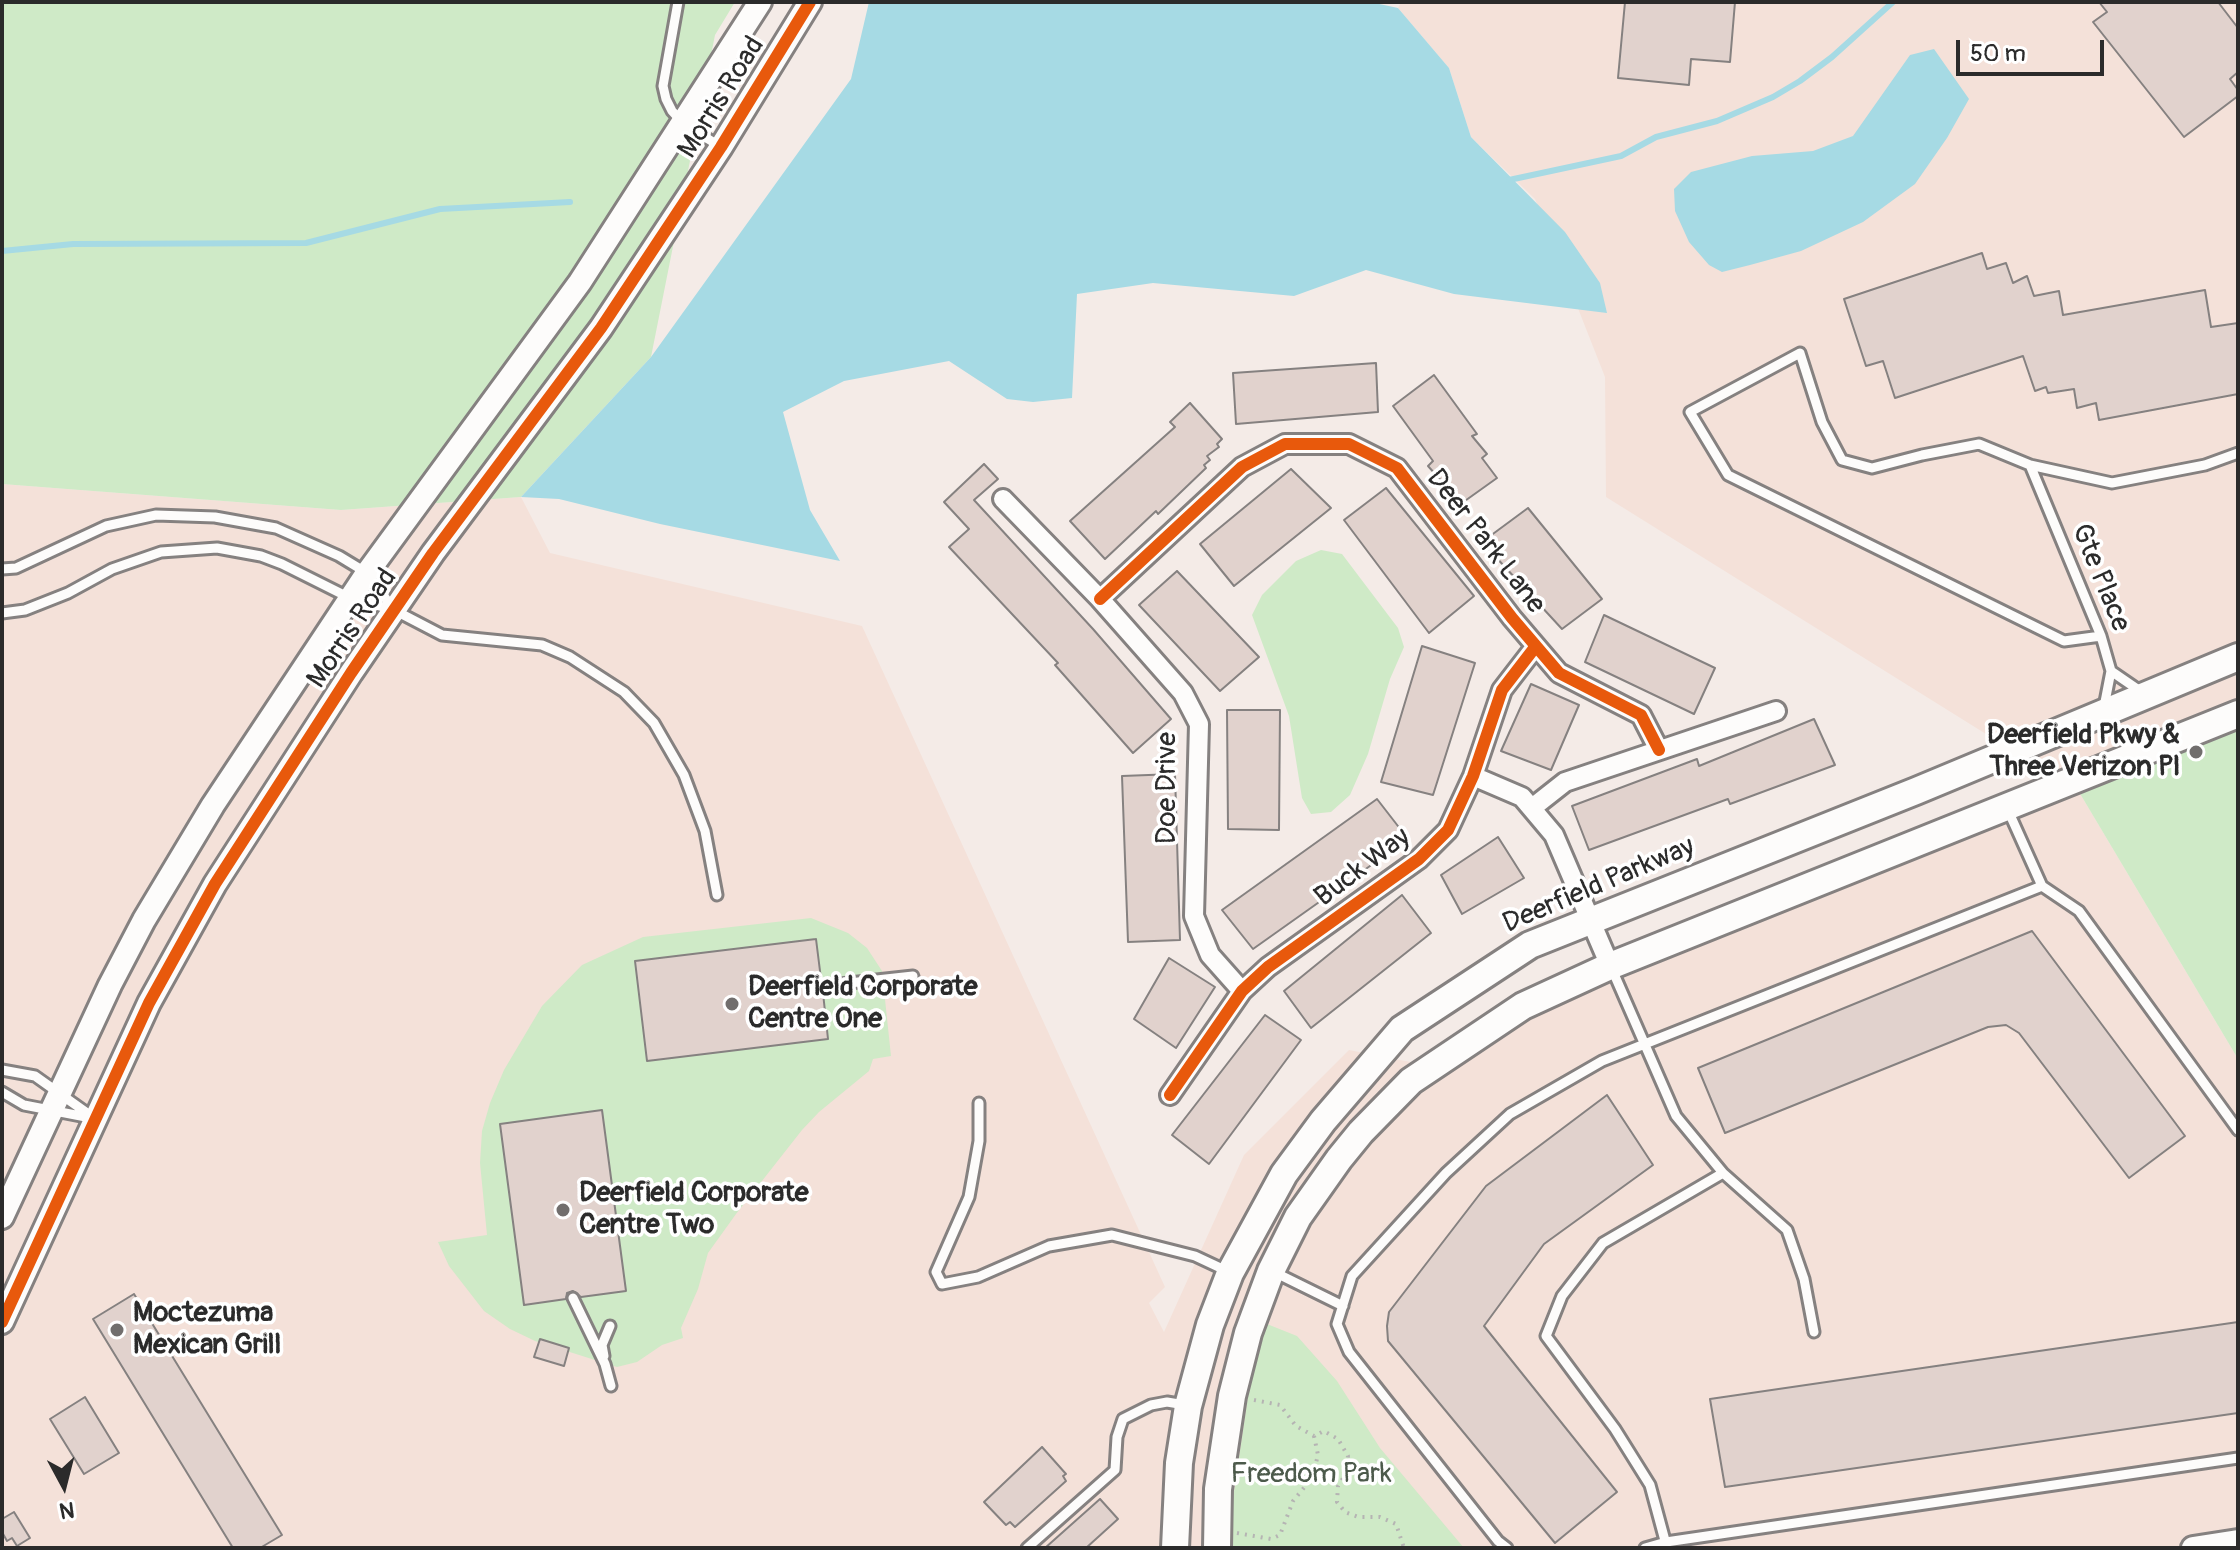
<!DOCTYPE html>
<style>
body{margin:0}
#map{position:relative;width:2240px;height:1550px;overflow:hidden;background:#f4ebe7;font-family:Pangolin,sans-serif}
canvas{display:block}
.frame{position:absolute;inset:0;border:4px solid #2b2b2b;pointer-events:none}
.north{position:absolute;left:24px;top:1446px;width:80px;height:80px;-webkit-text-stroke:6px #fff;paint-order:stroke;rotate:173deg;font-size:22px;font-weight:700;line-height:32px;text-align:center;color:#2b2b2b}
.north::after{content:'';display:block;margin:auto;width:28px;height:36px;background:#2b2b2b;clip-path:polygon(50% 0,100% 100%,50% 72%,0 100%)}
.scale{position:absolute;left:1956px;top:40px;width:148px;height:36px;box-sizing:border-box;border:4px solid #2b2b2b;border-top:0;padding-left:10px;font-size:24px;line-height:28px;white-space:nowrap;color:#2b2b2b;-webkit-text-stroke:6px #fff;paint-order:stroke}
</style>
<div id="map">
<canvas width="2240" height="1550"></canvas>
<div class="frame"></div>
<div class="north">N</div>
<div class="scale">50 m</div>
</div>
<script>
const context = document.querySelector('canvas').getContext('2d');
context.lineJoin = 'round';
function fillPath(path, color) {
  context.fillStyle = color;
  context.fill(path, 'evenodd');
}
function poly(rows) {
  const path = new Path2D();
  for (const r of rows) {
    path.moveTo(r[0], r[1]);
    for (let i = 2; i < r.length; i += 2) path.lineTo(r[i], r[i + 1]);
  }
  return path;
}
function strokePath(path, color, width, dash) {
  context.strokeStyle = color;
  context.lineWidth = width;
  context.lineCap = dash ? 'butt' : 'round';
  context.setLineDash(dash || []);
  context.stroke(path);
}
function label(font, color, halo, rows, align = 'center') {
  context.font = font + ' Pangolin,sans-serif';
  context.lineWidth = 7;
  context.setLineDash([]);
  context.textBaseline = 'middle';
  context.strokeStyle = halo;
  context.fillStyle = color;
  for (const [text, x, y, turn = 0] of rows) {
    context.save();
    context.translate(x, y);
    context.rotate((+turn || 0) * Math.PI / 180);
    context.textAlign = isNaN(turn) ? turn : align;
    if (halo) context.strokeText(text, 0, 0);
    context.fillText(text, 0, 0);
    context.restore();
  }
}
fillPath(poly([
 [1401,2,2238,2,2238,725,2140,763,2079,792,2238,1059,2238,1548,2,1548,2,484,341,510,521,497,550,553,862,626,1165,1287,1149,1303,1164,1332,1244,1155,1349,1050,1441,1068,1562,997,1723,937,2079,792,1606,497,1605,377,1535,199,1471,137,1449,68,1398,8]
]), '#f4e1d9');
fillPath(poly([
 [2,2,735,2,715,35,651,357,521,497,341,510,2,484],
 [1321,550,1342,554,1398,628,1404,647,1390,679,1368,754,1350,795,1331,812,1311,814,1302,798,1289,716,1252,615,1262,595,1296,561],
 [2238,725,2238,1059,2079,792,2140,763],
 [811,918,848,933,867,948,882,971,891,1056,873,1059,869,1071,819,1112,802,1130,736,1214,708,1253,698,1289,681,1328,683,1338,662,1345,637,1362,617,1367,535,1341,510,1329,484,1311,449,1266,438,1242,487,1235,480,1163,482,1131,490,1103,504,1070,542,1006,582,965,643,937],
 [1267,1324,1297,1336,1337,1381,1380,1448,1464,1548,1233,1548,1233,1498,1254,1356]
]), '#cfeac7');
fillPath(poly([
 [869,2,1370,2,1398,8,1449,68,1471,137,1565,232,1600,283,1607,313,1454,294,1366,270,1294,296,1153,283,1077,294,1072,398,1033,402,1007,399,949,361,844,381,783,412,810,510,840,561,660,524,559,499,521,497,651,357,851,79],
 [1934,49,1969,99,1947,138,1915,184,1863,222,1801,251,1750,265,1722,272,1709,265,1689,242,1675,211,1674,189,1691,172,1752,156,1813,151,1853,136,1910,55]
]), '#a6dae4');
strokePath(poly([
 [1509,180,1621,156,1656,137,1717,121,1773,97,1800,81,1832,57,1893,2],
 [2,251,73,244,306,243,440,209,570,202]
]), '#a6dae4', 6);
const building = poly([
 [1625,2,1735,2,1730,62,1691,59,1689,85,1618,78,1625,2],
 [2099,2,2218,2,2238,28,2238,72,2230,79,2238,90,2238,96,2184,137,2093,22,2107,12,2099,2],
 [1982,253,1987,269,2006,263,2013,283,2027,276,2034,296,2059,291,2063,315,2205,290,2211,327,2238,323,2238,394,2099,420,2096,403,2077,408,2074,389,2048,393,2046,387,2035,391,2023,356,1895,398,1883,361,1866,366,1844,299,1982,253],
 [1376,363,1378,412,1236,424,1233,373,1376,363],
 [1434,375,1477,434,1472,436,1487,454,1482,458,1497,478,1455,508,1441,490,1444,484,1428,466,1433,461,1393,406,1434,375],
 [1190,403,1222,439,1217,444,1219,447,1207,456,1210,460,1204,465,1206,468,1158,514,1156,511,1105,559,1070,521,1175,427,1170,422,1190,403],
 [984,464,998,479,974,500,1093,629,1171,719,1133,753,1055,665,1058,663,949,547,969,529,944,502,984,464],
 [1291,469,1331,508,1234,586,1200,544,1291,469],
 [1386,488,1474,596,1429,633,1344,520,1386,488],
 [1528,508,1602,599,1562,629,1482,542,1528,508],
 [1177,571,1259,657,1220,691,1139,605,1177,571],
 [1604,615,1715,668,1694,714,1585,662,1604,615],
 [1422,646,1475,663,1433,795,1381,782,1422,646],
 [1531,684,1579,705,1551,770,1501,751,1531,684],
 [1227,710,1280,710,1279,830,1228,829,1227,710],
 [1814,719,1835,765,1730,804,1728,799,1589,850,1572,806,1697,759,1699,766,1814,719],
 [1175,774,1180,940,1128,942,1122,776,1175,774],
 [1377,799,1408,839,1253,949,1222,910,1377,799],
 [1498,837,1524,878,1462,914,1441,875,1498,837],
 [1402,895,1431,933,1311,1028,1284,991,1402,895],
 [2032,931,2185,1136,2129,1178,2019,1033,2006,1025,1988,1027,1725,1133,1698,1068,2032,931],
 [816,939,821,979,816,982,815,988,823,993,828,1039,647,1061,635,961,816,939],
 [1169,958,1215,987,1176,1048,1134,1019,1169,958],
 [1265,1015,1301,1040,1209,1164,1172,1135,1265,1015],
 [1607,1095,1653,1165,1544,1244,1484,1326,1617,1492,1555,1543,1388,1341,1387,1326,1389,1312,1486,1186,1607,1095],
 [602,1110,626,1291,581,1297,573,1291,567,1293,566,1299,524,1305,500,1124,602,1110],
 [134,1294,282,1535,260,1548,233,1548,93,1319,134,1294],
 [2238,1322,2238,1413,1725,1487,1710,1399,2238,1322],
 [540,1339,569,1348,564,1366,534,1357,540,1339],
 [85,1397,119,1453,84,1474,50,1419,85,1397],
 [1042,1447,1066,1474,1063,1476,1066,1481,1015,1527,1010,1522,1006,1525,984,1502,1042,1447],
 [1100,1499,1118,1519,1086,1548,1045,1548,1100,1499],
 [14,1512,30,1538,17,1546,12,1538,7,1541,2,1532,2,1519,14,1512]
]);
fillPath(building, '#e1d2cd');
strokePath(building, '#858180', 2);
const service = poly([
 [678,2,663,86,666,99,672,111,684,124,721,147],
 [2030,465,2101,636,2111,671,2143,693],
 [2,569,16,568,106,526,156,515,215,517,276,528,339,556,367,573,394,610],
 [2,613,25,610,68,593,112,569,161,552,217,548,261,556,282,564,350,598,394,610,442,635,542,645,570,657,624,692,654,723,684,775,705,831,717,895],
 [2101,636,2064,641,1728,475,1690,412,1800,353,1822,422,1842,460,1872,468,1922,455,1979,444,2030,465,2112,483,2205,465,2238,453],
 [2104,707,2111,671],
 [2007,808,2042,886,2079,911,2238,1130],
 [1611,967,1676,1116,1723,1173,1603,1243,1562,1296,1546,1336,1615,1429,1650,1485,1667,1548],
 [822,986,913,976],
 [2,1070,35,1076,94,1118],
 [2,1092,24,1105,91,1118],
 [979,1103,979,1141,969,1197,936,1272,942,1284,978,1277,1049,1246,1112,1235,1195,1256,1227,1271],
 [1723,1173,1787,1230,1804,1279,1814,1332],
 [1274,1272,1343,1306],
 [573,1298,605,1364,611,1386],
 [604,1356,602,1345,610,1326],
 [1027,1548,1115,1470,1117,1437,1123,1419,1151,1405,1167,1402,1185,1405],
 [1507,1548,1498,1541,1349,1352,1337,1324,1352,1276,1446,1173,1510,1114,1602,1061,2042,886],
 [1645,1548,1666,1542,2238,1458]
]);
const minor = poly([
 [1003,499,1100,599,1183,693,1199,724,1194,916,1210,955,1242,991],
 [1100,599,1242,467,1285,444,1349,444,1397,468,1512,618,1559,673,1641,715,1659,750],
 [1473,776,1522,797,1554,835,1610,966],
 [1532,808,1565,782,1776,711],
 [1170,1095,1242,991,1268,967,1419,859,1448,830,1473,776,1502,690,1536,646]
]);
const tertiary = poly([
 [2,1217,110,985,144,920,213,805,367,573,580,282,760,2],
 [2,1322,149,1003,215,884,351,673,433,553,601,328,721,147,810,2],
 [2193,1548,2238,1541]
]);
const secondary = poly([
 [1175,1548,1179,1463,1188,1406,1210,1325,1230,1273,1284,1174,1323,1121,1402,1029,1530,945,1916,791,2238,657],
 [1217,1548,1218,1489,1232,1396,1248,1333,1271,1271,1298,1217,1339,1159,1361,1132,1411,1081,1523,1006,1610,966,2238,714]
]);
strokePath(service, '#858180', 15);
strokePath(minor, '#858180', 24);
strokePath(tertiary, '#858180', 28);
strokePath(secondary, '#858180', 32);
strokePath(poly([
 [1254,1400,1280,1405,1296,1426,1314,1436,1324,1431,1338,1439,1348,1456,1345,1475,1338,1486,1337,1502,1345,1512,1358,1517,1380,1517,1396,1524,1404,1548],
 [1237,1533,1271,1539,1280,1535,1293,1501,1312,1478,1318,1455,1314,1436]
]), '#b5b4b3', 4, [2, 6]);
strokePath(service, '#fdfcfb', 9);
strokePath(minor, '#fdfcfb', 18);
strokePath(tertiary, '#fdfcfb', 22);
strokePath(secondary, '#fdfcfb', 26);
strokePath(poly([
 [1100,599,1242,467,1285,444,1349,444,1397,468,1512,618,1559,673,1641,715,1659,750],
 [1170,1095,1242,991,1268,967,1419,859,1448,830,1473,776,1502,690,1536,646],
 [2,1322,149,1003,215,884,351,673,433,553,601,328,721,147,810,2]
]), '#e8590c', 12);
for (const [x, y, r, color] of [
 [2196,752,8,"#716e6d"],
 [732,1004,8,"#716e6d"],
 [563,1210,8,"#716e6d"],
 [117,1330,8,"#716e6d"]
]) {
  const dot = new Path2D();
  dot.arc(x, y, r, 0, 2 * Math.PI);
  context.fillStyle = color;
  context.fill(dot);
  strokePath(dot, '#fff', 3);
}
label('28px', '#2b2b2b', '#fff', [
 ["Morris Road",722,98,-58],
 ["Deer Park Lane",1485,542,52],
 ["Gte Place",2100,578,68],
 ["Morris Road",353,629,-56],
 ["Doe Drive",1168,788,-90],
 ["Buck Way",1363,868,-37],
 ["Deerfield Parkway",1599,886,-23]
]);
label('bold 28px', '#2b2b2b', '#fff', [
 ["Deerfield Pkwy &",2180,736,"right"],
 ["Three Verizon Pl",2180,768,"right"],
 ["Deerfield Corporate",748,988],
 ["Centre One",748,1020],
 ["Deerfield Corporate",579,1194],
 ["Centre Two",579,1226],
 ["Moctezuma",133,1314],
 ["Mexican Grill",133,1346]
], 'left');
label('28px', '#4c5a4b', '#fff', [
 ["Freedom Park",1311,1475]
]);
</script>
